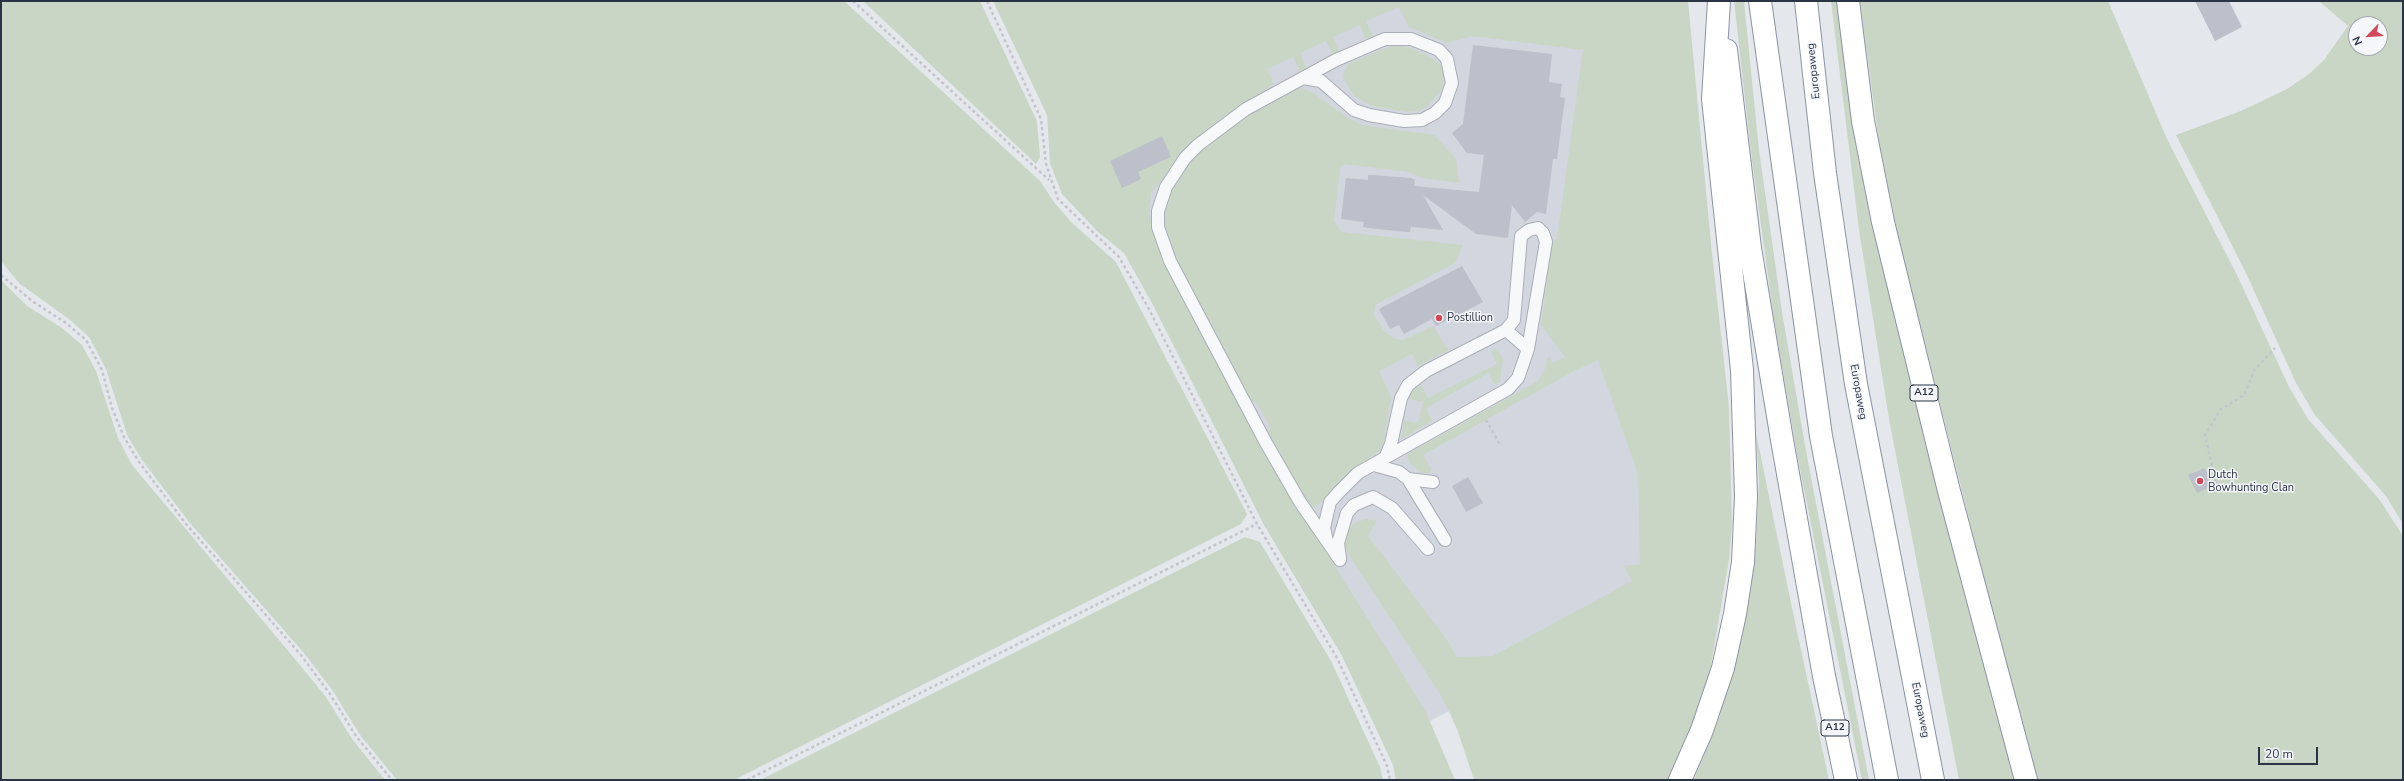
<!DOCTYPE html>
<style>
body{margin:0}
#map{position:relative;width:2404px;height:781px;overflow:hidden;background:#e4e7ec;font-family:"Nunito Sans",sans-serif}
canvas{display:block}
.frame{position:absolute;inset:0;border:2px solid #2b3445;pointer-events:none}
.north{position:absolute;left:2348px;top:16px;width:40px;height:40px;box-sizing:border-box;background:#f4f6f9;border:1px solid #a4a8b1;border-radius:50%;rotate:245deg;font-size:11px;font-weight:700;line-height:16px;text-align:center;color:#2b3445}
.north::after{content:'';display:block;margin:auto;width:14px;height:18px;background:#d1495b;clip-path:polygon(50% 0,100% 100%,50% 72%,0 100%)}
.scale{position:absolute;left:2258px;top:747px;width:60px;height:18px;box-sizing:border-box;border:2px solid #2b3445;border-top:0;padding-left:5px;font-size:12px;line-height:14px;white-space:nowrap;color:#2b3445;-webkit-text-stroke:3px #f4f6f9;paint-order:stroke}
</style>
<div id="map">
<canvas width="2404" height="781"></canvas>
<div class="frame"></div>
<div class="north">N</div>
<div class="scale">20 m</div>
</div>
<script>
const context = document.querySelector('canvas').getContext('2d');
context.lineJoin = 'round';
function fillPath(path, color) {
  context.fillStyle = color;
  context.fill(path, 'evenodd');
}
function poly(rows) {
  const path = new Path2D();
  for (const r of rows) {
    path.moveTo(r[0], r[1]);
    for (let i = 2; i < r.length; i += 2) path.lineTo(r[i], r[i + 1]);
  }
  return path;
}
function strokePath(path, color, width, dash) {
  context.strokeStyle = color;
  context.lineWidth = width;
  context.lineCap = dash ? 'butt' : 'round';
  context.setLineDash(dash || []);
  context.stroke(path);
}
function label(font, color, halo, rows, align = 'center') {
  context.font = font + ' "Nunito Sans",sans-serif';
  context.lineWidth = 3;
  context.setLineDash([]);
  context.textBaseline = 'middle';
  context.strokeStyle = halo;
  context.fillStyle = color;
  for (const [text, x, y, turn = 0] of rows) {
    context.save();
    context.translate(x, y);
    context.rotate((+turn || 0) * Math.PI / 180);
    context.textAlign = isNaN(turn) ? turn : align;
    if (halo) context.strokeText(text, 0, 0);
    context.fillText(text, 0, 0);
    context.restore();
  }
}
fillPath(poly([
 [1398,1,1623,26,1662,602,1422,725,1092,148]
]), '#d2d6de');
fillPath(poly([
 [1,1,844,1,1040,181,1054,202,1071,222,1116,262,1247,514,1241,524,734,780,397,780,360,735,333,691,304,653,189,522,142,460,127,435,106,369,89,337,69,319,20,284,1,261],
 [863,1,980,1,1037,121,1040,157,1036,164],
 [993,1,1688,1,1711,244,1729,407,1732,525,1729,560,1710,671,1691,727,1668,780,1474,780,1457,729,1442,697,1349,555,1345,545,1346,535,1353,524,1365,519,1376,521,1368,536,1447,640,1457,657,1493,656,1632,581,1624,566,1640,564,1638,474,1598,360,1572,372,1423,455,1431,469,1429,473,1422,473,1410,464,1407,457,1409,453,1538,381,1546,367,1547,358,1549,357,1553,363,1565,357,1541,325,1552,241,1557,239,1583,50,1473,36,1447,43,1409,27,1399,7,1366,21,1373,36,1366,39,1360,25,1333,37,1339,52,1333,55,1326,41,1300,53,1306,68,1300,71,1293,57,1267,69,1274,84,1242,105,1151,192,1149,213,1156,237,1304,517,1425,710,1455,780,1396,780,1393,765,1342,656,1264,525,1153,305,1124,253,1097,231,1062,194,1050,163,1047,115],
 [1734,1,1744,1,1759,150,1782,312,1806,451,1869,780,1862,780,1797,454,1773,313,1751,152],
 [1831,1,1837,1,2016,780,1959,780,1889,419,1859,230],
 [1860,1,2108,1,2167,139,2237,275,2289,387,2308,419,2379,499,2403,536,2403,780,2038,780,2003,654,1898,236,1880,149],
 [2319,1,2403,1,2403,524,2386,496,2315,415,2296,383,2245,271,2176,135,2241,111,2287,89,2309,74,2324,60,2348,26],
 [2356,24,2380,24,2380,48,2356,48],
 [1398,46,1411,48,1433,58,1440,65,1444,74,1442,89,1429,105,1419,111,1406,112,1372,106,1354,96,1345,81,1343,75,1348,64,1388,47],
 [1298,87,1312,92,1345,116,1362,125,1434,135,1456,159,1459,183,1423,178,1408,172,1344,164,1340,167,1334,221,1342,232,1463,245,1455,263,1375,305,1374,315,1384,331,1393,338,1403,340,1433,326,1448,350,1418,366,1412,354,1379,371,1391,397,1384,441,1380,451,1348,472,1315,508,1308,504,1267,436,1270,427,1257,403,1246,397,1175,260,1164,225,1167,198,1190,162,1202,150,1248,114],
 [1,280,27,306,62,328,82,345,96,371,118,438,132,465,295,659,326,697,352,739,385,780,1,780],
 [1495,349,1503,358,1500,381,1495,385,1488,373,1426,408,1432,421,1401,439,1404,421,1418,423,1423,402,1408,399,1411,392,1421,385,1428,398,1497,364,1491,351],
 [1756,433,1792,608,1829,780,1694,780,1719,718,1746,617,1756,544,1759,483],
 [1245,537,1260,542,1331,661,1380,767,1383,780,760,780]
]), '#c9d6c5');
fillPath(poly([
 [2195,1,2229,1,2242,27,2215,41],
 [1473,45,1552,54,1549,82,1562,84,1560,97,1565,98,1557,159,1553,159,1546,214,1537,212,1525,222,1512,205,1508,238,1476,234,1423,195,1443,230,1411,227,1410,232,1406,232,1368,228,1363,227,1364,222,1341,219,1346,178,1368,180,1368,175,1373,175,1411,178,1415,180,1414,186,1479,192,1484,155,1467,153,1452,133,1463,124],
 [1162,136,1171,157,1138,172,1141,179,1122,188,1110,161],
 [1462,266,1483,302,1436,326,1432,319,1404,334,1399,325,1390,329,1379,309],
 [2205,468,2213,485,2197,493,2188,475],
 [1468,477,1483,503,1466,512,1452,486]
]), '#bbc0ca');
const service = poly([
 [1303,78,1321,81,1354,110,1369,115,1404,121,1422,120,1435,113,1445,103,1452,83,1447,59,1439,50,1411,39,1385,39,1336,60,1303,78,1246,109,1198,145,1185,158,1166,187,1158,211,1158,227,1170,261,1265,441,1300,502,1327,541],
 [1506,330,1528,349],
 [1374,465,1399,472,1408,479,1433,482],
 [1408,479,1445,540],
 [1340,558,1338,543,1347,513,1354,505,1373,497,1392,508,1428,549],
 [1340,560,1327,541,1324,528,1330,502,1339,492,1358,473,1508,389,1518,378,1528,349,1546,242,1543,233,1538,228,1529,230,1521,236,1514,320,1506,330,1426,371,1408,385,1401,398,1391,444,1385,458]
]);
const motorway = poly([
 [1760,1,1821,436,1887,780],
 [1806,1,1825,173,1856,384,1933,780],
 [1848,1,1863,121,1883,222,1949,491,2026,780],
 [1726,50,1750,248,1782,440,1824,676,1846,780],
 [1680,780,1702,730,1723,668,1735,614,1743,562,1746,497,1742,370,1713,99,1719,1]
]);
strokePath(service, '#a9aeb7', 14);
strokePath(motorway, '#8b94a3', 24);
strokePath(poly([
 [853,1,1049,180],
 [987,1,1041,119,1046,164,1058,199,1119,257,1149,309,1257,524,1337,658,1387,766,1390,780],
 [1,275,32,301,66,323,86,340,102,370,112,408,124,437,139,462,186,524,301,655,330,694,356,736,392,780],
 [1486,420,1500,445],
 [2216,483,2205,435,2221,409,2244,395,2255,369,2275,348],
 [747,780,1257,524]
]), '#c2c5cb', 2.5, [3, 3]);
strokePath(service, '#f7f8fa', 12);
strokePath(motorway, '#fff', 22);
for (const [x, y, r, color] of [
 [1439,318,4,"#d1495b"],
 [2200,481,4,"#d1495b"]
]) {
  const dot = new Path2D();
  dot.arc(x, y, r, 0, 2 * Math.PI);
  context.fillStyle = color;
  context.fill(dot);
  strokePath(dot, '#f4f6f9', 1.5);
}
for (const [x, y, w] of [
 [1924,393,28],
 [1835,728,28]
]) {
  const box = new Path2D();
  box.roundRect(x - w / 2, y - 8, w, 16, 3);
  context.fillStyle = '#f4f6f9';
  context.fill(box);
  strokePath(box, '#2b3445', 1);
}
label('bold 10px', '#2b3445', null, [
 ["A12",1924,393],
 ["A12",1835,728]
]);
label('11px', '#2b3445', '#f4f6f9', [
 ["Europaweg",1814,71,-96],
 ["Europaweg",1858,392,80],
 ["Europaweg",1920,710,79]
]);
label('11px', '#2b3445', '#f4f6f9', [
 ["Postillion",1447,318],
 ["Dutch",2208,475],
 ["Bowhunting Clan",2208,488]
], 'left');
</script>
